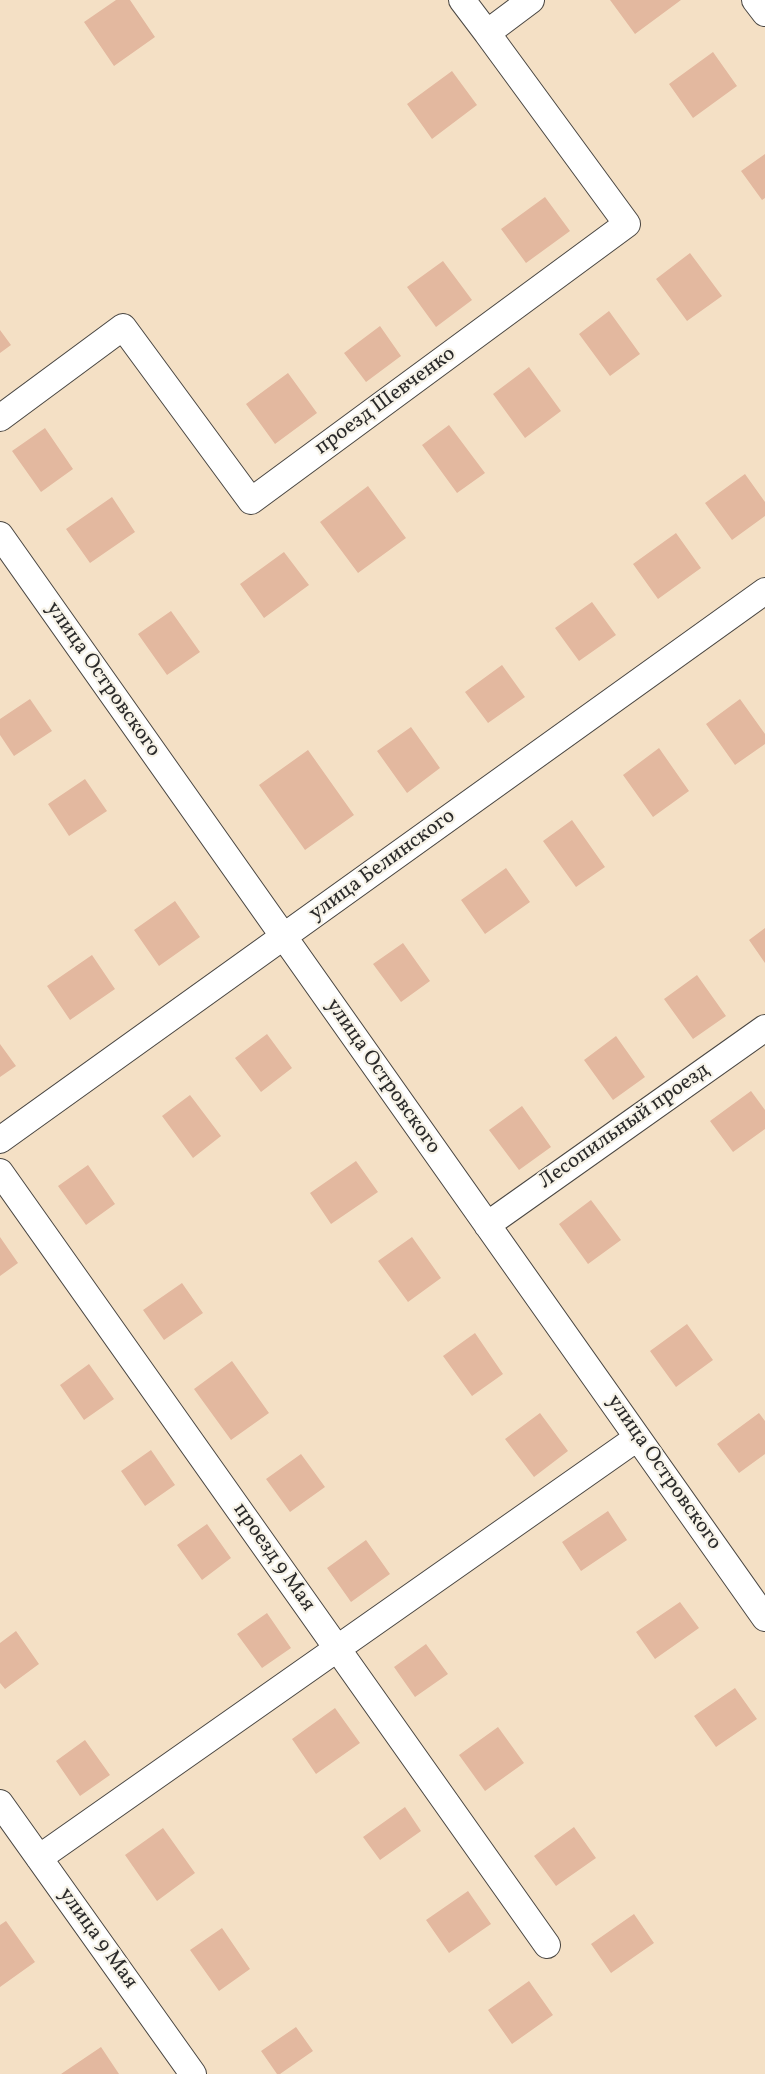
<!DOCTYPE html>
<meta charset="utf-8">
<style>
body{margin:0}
canvas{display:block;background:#f4e0c5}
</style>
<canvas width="765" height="2074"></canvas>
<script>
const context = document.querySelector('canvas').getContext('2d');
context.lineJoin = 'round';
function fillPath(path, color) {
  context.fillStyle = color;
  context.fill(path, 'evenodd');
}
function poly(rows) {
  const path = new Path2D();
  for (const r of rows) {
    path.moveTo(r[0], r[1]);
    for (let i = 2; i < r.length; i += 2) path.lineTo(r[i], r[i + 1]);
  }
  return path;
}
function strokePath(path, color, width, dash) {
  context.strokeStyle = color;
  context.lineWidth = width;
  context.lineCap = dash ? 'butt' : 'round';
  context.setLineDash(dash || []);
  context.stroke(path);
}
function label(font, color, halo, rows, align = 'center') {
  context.font = font + ' Vollkorn,serif';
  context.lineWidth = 4.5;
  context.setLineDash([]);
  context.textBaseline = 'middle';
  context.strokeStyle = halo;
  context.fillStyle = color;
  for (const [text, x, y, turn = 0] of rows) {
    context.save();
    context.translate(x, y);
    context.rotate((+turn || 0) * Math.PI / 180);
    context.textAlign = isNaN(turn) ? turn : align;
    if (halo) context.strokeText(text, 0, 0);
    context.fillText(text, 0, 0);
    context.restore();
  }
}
fillPath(poly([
 [116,0,130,0,155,37,114,66,84,22],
 [610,0,681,0,635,34],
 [713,52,737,86,693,118,669,84],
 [452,71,477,105,432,139,407,104],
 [765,154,765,198,762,200,741,171],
 [545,197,570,231,526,263,501,229],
 [690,253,722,296,687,321,656,279],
 [443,261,472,300,436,327,407,287],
 [609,311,640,354,610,376,579,334],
 [380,326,401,356,366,382,344,353],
 [0,330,11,345,0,353],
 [529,367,561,411,525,438,493,394],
 [288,373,317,413,275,444,246,404],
 [449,425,485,473,457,493,422,445],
 [45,428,73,469,41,492,12,451],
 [745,474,765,502,765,516,732,540,705,503],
 [368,486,406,538,358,573,320,522],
 [112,497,135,532,90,563,66,529],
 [676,533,701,568,658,599,633,564],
 [284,552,309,585,264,618,240,584],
 [592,602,616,635,579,661,555,628],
 [171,611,200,652,167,675,138,634],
 [502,665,525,697,488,723,465,692],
 [30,699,52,731,14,756,0,735,0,719],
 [740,699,765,734,765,744,735,765,706,724],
 [411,727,440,768,407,793,377,751],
 [659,748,689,791,653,817,623,775],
 [308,750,354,815,305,850,259,785],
 [85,779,107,811,69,836,48,804],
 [572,820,605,867,576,887,543,841],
 [506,868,530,902,485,934,461,900],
 [175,901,200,937,159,966,134,930],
 [765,928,765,963,749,940],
 [403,943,430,981,401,1002,373,964],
 [92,955,115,989,70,1020,47,986],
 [697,975,726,1016,693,1039,664,999],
 [267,1034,292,1068,261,1092,235,1058],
 [616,1036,645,1077,613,1100,584,1060],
 [0,1044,16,1066,0,1077],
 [751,1091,765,1110,765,1129,733,1152,710,1121],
 [190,1095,221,1136,193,1158,162,1116],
 [522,1106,551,1147,519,1170,489,1130],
 [356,1161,378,1192,331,1224,310,1193],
 [88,1165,115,1204,86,1225,58,1186],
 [591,1200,621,1240,588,1264,559,1224],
 [0,1237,18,1263,0,1276],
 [412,1237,441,1278,408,1302,378,1261],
 [182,1283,203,1313,164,1340,143,1310],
 [687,1324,713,1360,676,1387,650,1351],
 [475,1333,503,1374,472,1396,443,1356],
 [232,1361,269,1413,231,1440,194,1389],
 [89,1364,114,1399,84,1420,60,1385],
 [540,1413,568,1451,534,1477,505,1439],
 [759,1413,765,1421,765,1454,739,1473,717,1444],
 [151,1450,175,1485,145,1506,121,1471],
 [301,1454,325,1487,290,1512,266,1479],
 [608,1511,627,1540,581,1571,562,1542],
 [207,1524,231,1558,202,1580,177,1545],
 [366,1540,390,1574,351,1602,327,1568],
 [680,1602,699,1628,655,1659,636,1632],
 [267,1613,291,1648,262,1668,237,1634],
 [16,1631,39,1664,5,1689,0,1683,0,1643],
 [426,1644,448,1674,415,1697,394,1667],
 [735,1688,757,1719,716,1747,694,1716],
 [335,1708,360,1743,316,1774,292,1739],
 [498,1727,524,1763,485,1791,459,1755],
 [85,1740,110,1775,80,1796,56,1761],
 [405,1807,421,1831,380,1860,363,1837],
 [574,1827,596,1858,556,1886,534,1856],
 [163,1828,195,1873,157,1901,125,1855],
 [468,1891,491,1924,449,1953,426,1920],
 [634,1914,654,1943,611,1973,591,1944],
 [6,1921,35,1962,0,1987,0,1925],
 [222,1928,250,1969,219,1991,190,1950],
 [529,1981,553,2015,512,2044,488,2010],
 [296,2027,313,2051,280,2074,277,2074,261,2051],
 [101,2047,119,2074,61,2074]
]), '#e3b89f');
const minor = poly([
 [462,0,487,33],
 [755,0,765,13],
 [0,418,123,327,251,501,627,224,487,33,531,0],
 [0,535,765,1618],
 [0,1140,765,591],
 [0,1172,547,1945],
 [487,1225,765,1028],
 [0,1803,193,2074],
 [39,1858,637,1438]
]);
strokePath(minor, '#494642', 28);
strokePath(minor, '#fff', 26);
label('21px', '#2b2b2b', '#f7f3e8', [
 ["проезд Шевченко",386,402,-36],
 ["улица Островского",102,680,55],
 ["улица Белинского",383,866,-36],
 ["улица Островского",382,1077,55],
 ["Лесопильный проезд",625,1127,-35],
 ["улица Островского",663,1473,55],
 ["проезд 9 Мая",273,1558,55],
 ["улица 9 Мая",97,1939,54]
]);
</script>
